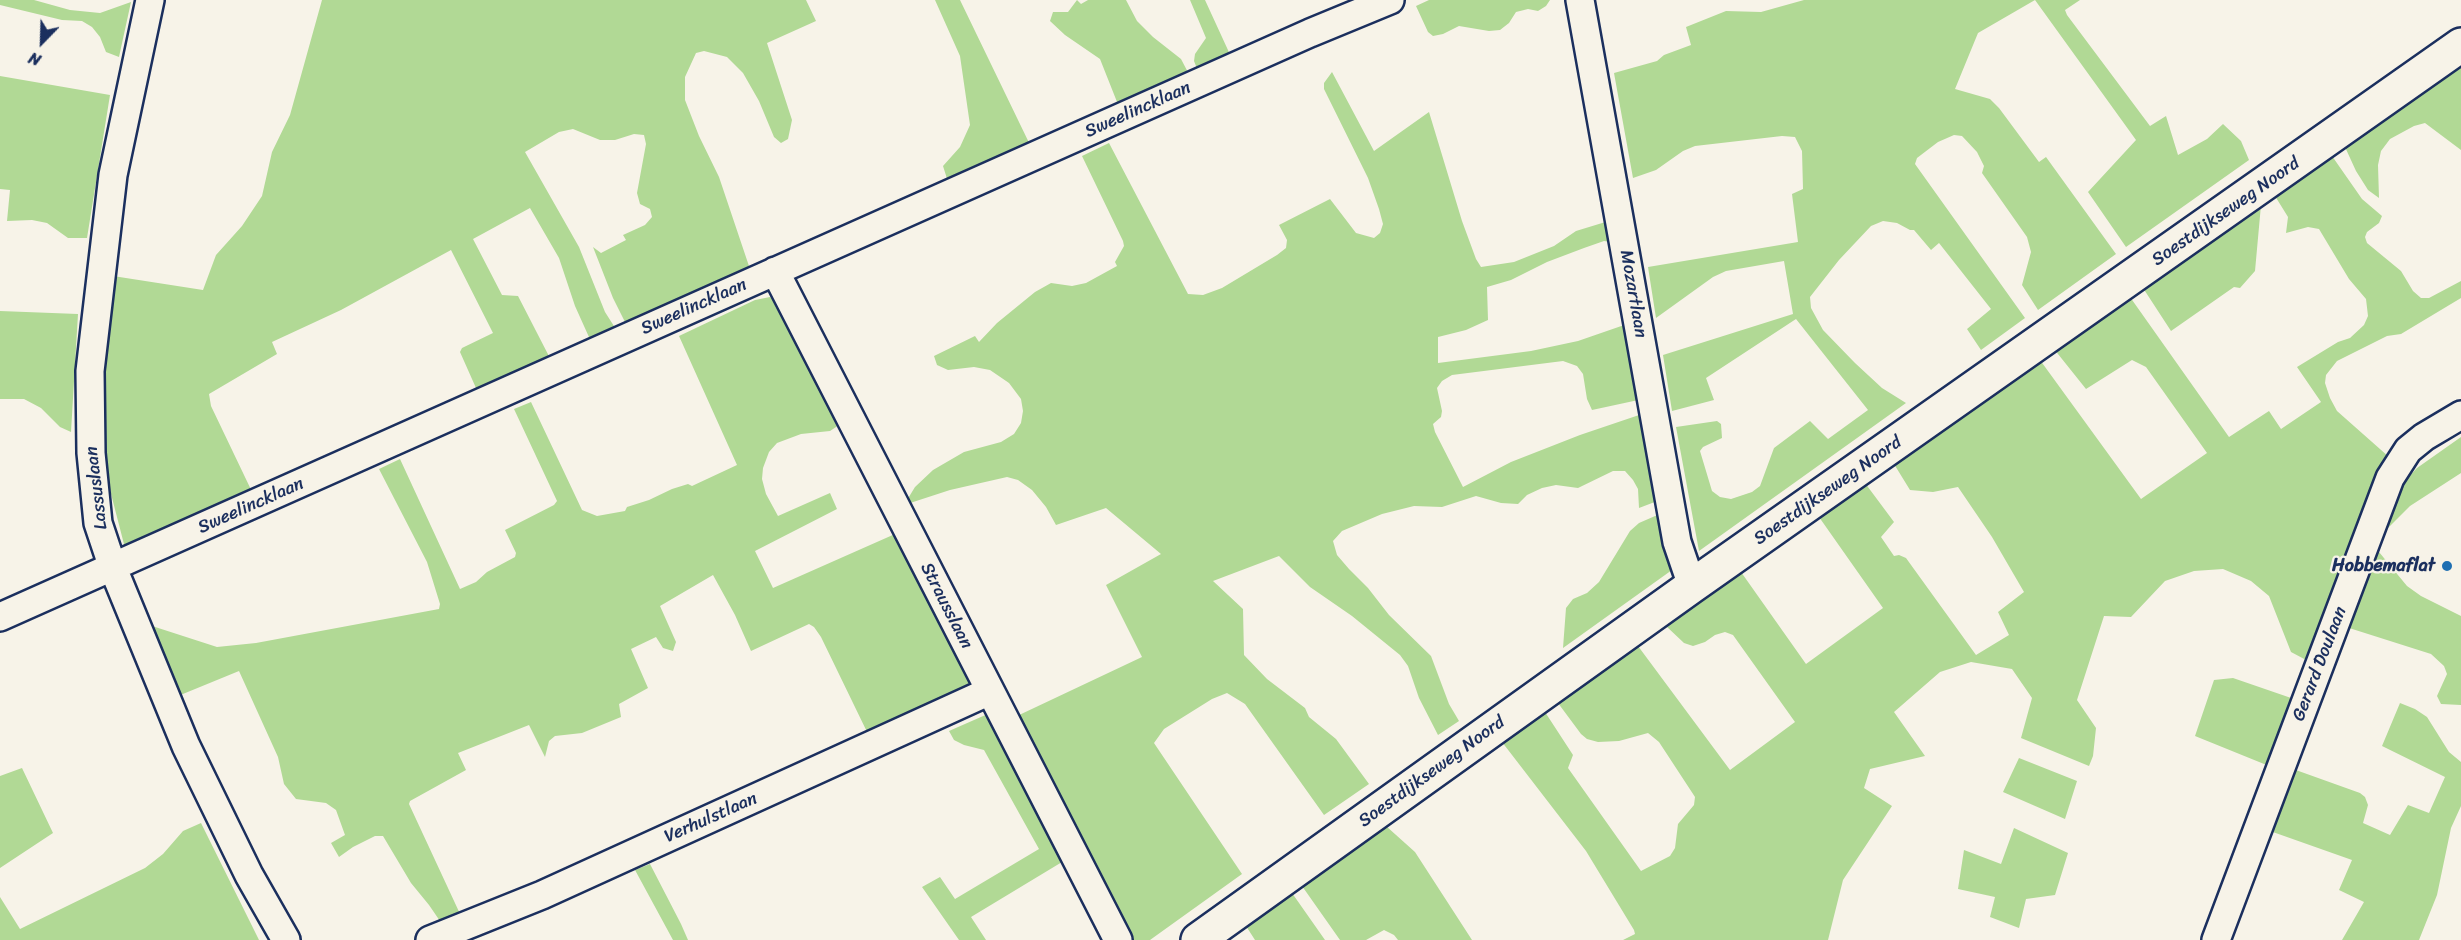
<!DOCTYPE html>
<style>
body{margin:0}
#map{position:relative;width:2461px;height:940px;overflow:hidden;background:#f7f3e8;font-family:Sriracha,sans-serif}
canvas{display:block}
.north{position:absolute;left:12px;top:12px;width:60px;height:60px;-webkit-text-stroke:4px #f7f3e8;paint-order:stroke;rotate:203deg;font-size:16px;font-weight:700;line-height:24px;text-align:center;color:#1b2f5e}
.north::after{content:'';display:block;margin:auto;width:21px;height:27px;background:#1b2f5e;clip-path:polygon(50% 0,100% 100%,50% 72%,0 100%)}
</style>
<div id="map">
<canvas width="2461" height="940"></canvas>
<div class="north">N</div>
</div>
<script>
const context = document.querySelector('canvas').getContext('2d');
context.lineJoin = 'round';
function fillPath(path, color) {
  context.fillStyle = color;
  context.fill(path, 'evenodd');
}
function poly(rows) {
  const path = new Path2D();
  for (const r of rows) {
    path.moveTo(r[0], r[1]);
    for (let i = 2; i < r.length; i += 2) path.lineTo(r[i], r[i + 1]);
  }
  return path;
}
function strokePath(path, color, width, dash) {
  context.strokeStyle = color;
  context.lineWidth = width;
  context.lineCap = dash ? 'butt' : 'round';
  context.setLineDash(dash || []);
  context.stroke(path);
}
function label(font, color, halo, rows, align = 'center') {
  context.font = font + ' Sriracha,sans-serif';
  context.lineWidth = 4.5;
  context.setLineDash([]);
  context.textBaseline = 'middle';
  context.strokeStyle = halo;
  context.fillStyle = color;
  for (const [text, x, y, turn = 0] of rows) {
    context.save();
    context.translate(x, y);
    context.rotate((+turn || 0) * Math.PI / 180);
    context.textAlign = isNaN(turn) ? turn : align;
    if (halo) context.strokeText(text, 0, 0);
    context.fillText(text, 0, 0);
    context.restore();
  }
}
fillPath(poly([
 [0,0,34,0,70,10,100,13,131,2,119,57,106,52,100,37,92,27,82,21,62,20,0,5],
 [322,0,806,0,816,21,767,43,792,120,788,139,781,143,774,137,759,101,743,73,727,57,704,51,696,53,685,77,685,100,699,136,719,177,752,275,629,330,613,298,593,247,601,253,626,240,623,235,645,225,652,217,650,209,640,204,637,193,646,144,644,135,634,134,615,140,600,140,573,129,559,132,525,152,579,247,605,312,619,334,593,346,575,306,559,258,530,208,473,239,502,295,518,296,553,364,480,397,460,352,462,348,493,333,451,250,341,310,272,342,277,354,209,394,211,406,255,498,125,548,110,490,100,413,113,276,203,290,216,255,242,226,262,196,272,152,290,115],
 [935,0,960,0,1033,151,950,188,943,166,960,147,970,125,960,56],
 [1077,0,1081,4,1088,0,1126,0,1137,21,1153,37,1181,59,1192,80,1121,112,1100,59,1065,35,1050,21,1053,12,1068,12],
 [1190,0,1205,0,1233,61,1200,76,1194,61,1195,54,1206,38],
 [1429,0,1550,0,1546,6,1538,11,1528,9,1516,12,1509,23,1500,30,1489,31,1459,26,1443,34,1433,36,1428,32,1416,6],
 [1804,0,2080,0,2065,10,2067,15,2150,126,2166,116,2178,155,2207,139,2223,124,2241,141,2249,160,2126,247,2088,192,2136,140,2035,0,1978,33,1955,89,1990,99,1999,108,2039,162,2046,157,2116,254,2038,310,2022,285,2031,252,2027,237,1982,173,1984,166,1977,152,1962,136,1954,135,1938,142,1917,158,1915,164,2025,318,1981,350,1967,329,1991,309,1939,243,1931,250,1914,230,1910,230,1897,223,1883,221,1871,226,1839,260,1810,297,1811,308,1823,330,1855,363,1882,388,1906,403,1699,551,1676,427,1717,421,1721,424,1722,438,1703,447,1700,451,1712,491,1720,497,1731,499,1752,492,1760,486,1774,448,1810,421,1828,439,1868,410,1796,319,1706,378,1714,400,1672,411,1663,355,1793,314,1784,261,1726,271,1713,277,1656,318,1648,267,1798,242,1792,194,1803,189,1802,151,1795,137,1782,136,1695,146,1683,151,1656,170,1633,178,1614,73,1657,61,1664,55,1691,45,1686,27,1726,11,1761,12],
 [2461,63,2461,150,2425,123,2414,126,2390,139,2381,151,2378,165,2379,198,2368,190,2356,171,2345,147],
 [1332,72,1374,151,1429,112,1462,221,1476,259,1481,267,1514,262,1554,246,1576,231,1612,220,1616,243,1604,241,1584,248,1547,262,1511,280,1487,287,1488,320,1466,330,1438,337,1438,363,1531,351,1578,341,1630,323,1643,399,1592,410,1587,399,1583,374,1577,366,1563,361,1452,375,1442,381,1437,388,1442,411,1441,417,1433,424,1435,432,1463,487,1511,462,1580,435,1645,413,1660,500,1639,508,1638,489,1633,480,1625,471,1613,471,1578,488,1556,485,1542,488,1527,495,1518,504,1501,503,1476,496,1442,507,1414,506,1382,514,1342,531,1333,541,1337,555,1349,569,1368,588,1389,615,1431,656,1449,704,1459,721,1438,735,1419,698,1408,666,1400,655,1352,616,1310,587,1279,556,1213,581,1243,609,1244,655,1267,679,1305,708,1309,717,1336,739,1369,784,1324,815,1245,704,1227,693,1212,699,1164,729,1154,743,1242,874,1150,940,1127,940,1017,716,1142,657,1106,585,1161,554,1106,508,1056,525,1046,507,1032,490,1018,480,1007,477,950,490,904,505,915,487,933,470,964,452,1001,442,1014,434,1021,423,1023,411,1021,399,1009,383,990,370,974,367,948,370,937,365,934,356,975,336,979,342,997,323,1035,292,1051,283,1072,286,1086,283,1117,266,1115,262,1124,246,1123,241,1082,156,1109,143,1188,294,1203,295,1222,288,1277,255,1286,248,1287,240,1279,225,1330,199,1356,233,1374,238,1380,233,1383,224,1379,209,1368,178,1324,89,1324,83],
 [0,76,110,95,87,238,68,238,47,223,32,220,7,221,10,190,0,189],
 [2332,156,2362,199,2382,216,2379,223,2367,232,2365,237,2367,243,2401,271,2413,291,2421,298,2429,298,2461,281,2461,298,2401,334,2387,336,2337,361,2326,375,2325,383,2330,398,2337,411,2389,457,2308,661,2291,652,2269,596,2251,581,2223,569,2194,571,2165,581,2131,617,2104,616,2077,700,2096,728,2093,756,2089,766,2021,738,2032,698,2012,669,1971,662,1940,672,1894,712,1925,756,1870,769,1864,788,1892,806,1843,880,1828,940,1623,940,1635,934,1634,930,1586,851,1502,742,1545,712,1573,755,1568,768,1641,871,1670,856,1675,848,1678,824,1694,805,1695,797,1659,742,1648,733,1619,741,1598,742,1587,739,1581,734,1558,703,1638,646,1730,770,1795,722,1733,635,1725,632,1715,635,1705,642,1693,646,1684,643,1666,626,1741,572,1806,664,1883,608,1819,517,1865,483,1894,522,1881,537,1894,556,1899,555,1906,558,1976,655,2009,635,1998,612,2024,592,1992,537,1958,487,1933,492,1910,490,1894,464,2040,360,2141,499,2207,453,2146,367,2132,360,2086,389,2054,349,2130,297,2229,437,2269,411,2281,429,2321,402,2297,367,2338,342,2350,338,2364,325,2368,316,2366,299,2349,279,2319,229,2308,227,2286,233,2288,217,2275,196],
 [2261,205,2255,271,2240,288,2234,287,2171,331,2143,288],
 [770,297,777,303,839,425,830,431,801,434,777,443,769,452,763,468,762,479,766,494,778,516,830,493,837,509,755,551,773,588,895,534,975,683,869,736,821,637,814,627,809,624,751,651,735,615,713,575,660,606,676,642,673,651,663,648,656,637,631,649,648,688,619,704,621,717,582,733,555,736,549,741,545,757,529,725,458,753,466,770,410,801,409,804,461,916,442,924,429,905,411,883,383,836,375,836,353,847,339,857,331,843,345,835,336,810,326,803,296,799,284,784,278,757,239,671,178,696,149,625,217,647,256,643,439,609,440,604,427,562,379,469,400,459,460,589,476,582,487,572,515,557,516,553,505,530,554,505,557,501,514,409,531,402,582,510,597,516,625,511,627,507,649,500,672,489,688,484,692,486,737,465,679,336,755,300],
 [0,311,78,314,71,432,60,427,41,408,24,399,0,399],
 [2461,437,2461,473,2410,506,2388,528,2388,515,2404,482,2417,468],
 [1662,513,1672,570,1563,648,1566,608,1573,599,1587,593,1599,582,1630,531,1639,523],
 [2379,552,2407,586,2421,596,2461,616,2461,705,2441,704,2437,696,2447,674,2444,666,2431,654,2346,627,2372,556],
 [2233,678,2294,699,2269,766,2195,736,2214,680],
 [2400,703,2415,709,2427,717,2449,752,2461,762,2461,806,2451,828,2437,895,2419,940,2342,940,2364,902,2339,890,2352,860,2270,831,2293,769,2360,793,2365,797,2368,805,2363,823,2390,835,2408,805,2429,813,2445,777,2382,746],
 [990,713,1067,859,971,917,986,940,959,940,922,887,940,877,955,899,1039,849,984,750,964,745,954,740,949,731],
 [2019,758,2077,781,2065,819,2003,792],
 [22,768,53,833,0,868,0,776],
 [201,823,259,940,0,940,0,897,20,929,145,868,163,854,183,831],
 [1386,826,1415,852,1472,940,1398,940,1394,935,1384,930,1366,940,1340,940,1302,886],
 [2014,828,2068,853,2055,895,2026,899,2019,928,1990,917,1995,897,1958,889,1964,850,2001,864],
 [650,864,681,924,688,940,673,940,635,870],
 [1292,893,1325,940,1255,940,1246,926]
]), '#b1d995');
const minor = poly([
 [150,0,113,175,90,371,91,453,98,523,113,568,186,746,249,875,286,940],
 [1580,0,1677,542,1692,586],
 [775,271,1118,940],
 [0,617,1310,33,1390,0],
 [430,940,542,895,990,691],
 [2216,940,2390,478,2408,450,2424,437,2461,415]
]);
const major = poly([
 [1198,940,1692,586,2461,45]
]);
strokePath(minor, '#1b2f5e', 32);
strokePath(major, '#1b2f5e', 38);
strokePath(minor, '#f7f3e8', 27);
strokePath(major, '#f7f3e8', 33);
for (const [x, y, r, color] of [
 [2447,566,6,"#1f6fb2"]
]) {
  const dot = new Path2D();
  dot.arc(x, y, r, 0, 2 * Math.PI);
  context.fillStyle = color;
  context.fill(dot);
  strokePath(dot, '#f7f3e8', 2);
}
label('18px', '#1b2f5e', '#f7f3e8', [
 ["Sweelincklaan",1138,110,-24],
 ["Soestdijkseweg Noord",2226,212,-35],
 ["Mozartlaan",1633,294,80],
 ["Sweelincklaan",694,307,-24],
 ["Lassuslaan",97,488,-97],
 ["Soestdijkseweg Noord",1828,491,-35],
 ["Sweelincklaan",251,506,-24],
 ["Strausslaan",946,606,63],
 ["Gerard Doulaan",2320,664,-69],
 ["Soestdijkseweg Noord",1432,772,-36],
 ["Verhulstlaan",711,818,-24]
]);
label('bold 18px', '#1b2f5e', '#f7f3e8', [
 ["Hobbemaflat",2435,566]
], 'right');
</script>
